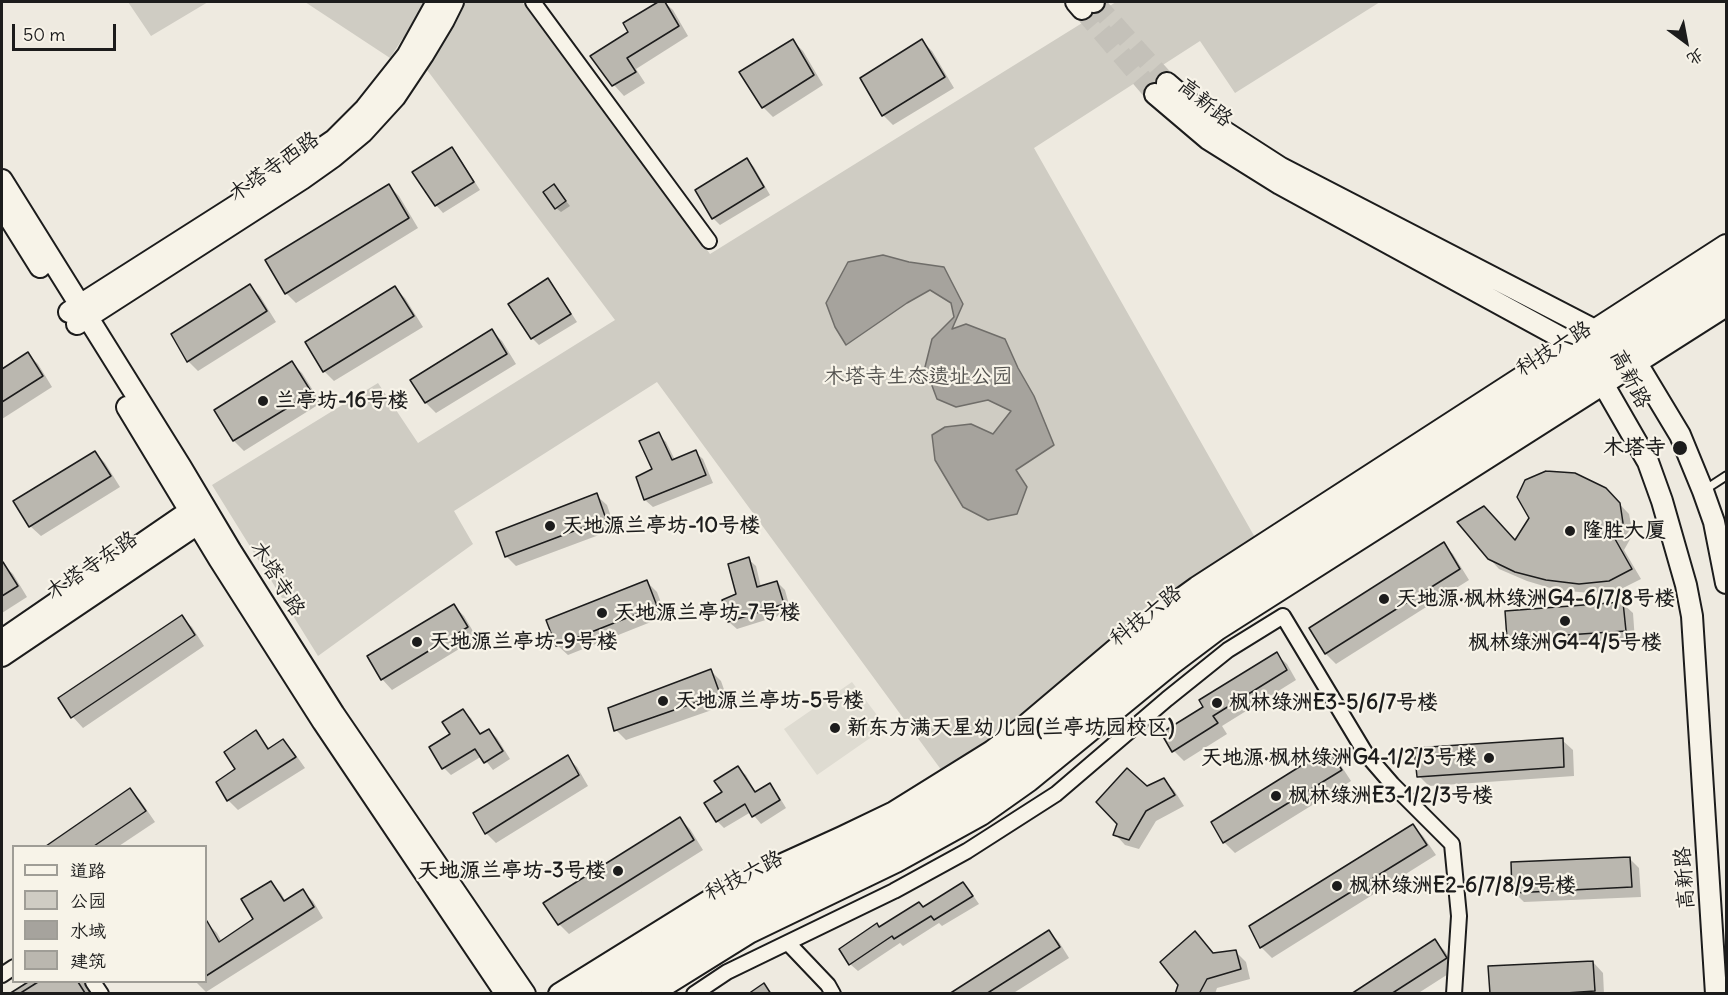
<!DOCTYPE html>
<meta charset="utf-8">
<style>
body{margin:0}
#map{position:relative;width:1728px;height:995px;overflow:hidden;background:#eeeae0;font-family:Delius,"LXGW WenKai TC",sans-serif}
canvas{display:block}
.frame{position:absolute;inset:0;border:3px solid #1c1c1c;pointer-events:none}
.legend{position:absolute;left:12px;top:845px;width:195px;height:138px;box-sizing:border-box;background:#f7f3e8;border:2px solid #9f9d96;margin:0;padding:8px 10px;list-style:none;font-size:18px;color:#1c1c1c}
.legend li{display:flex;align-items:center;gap:12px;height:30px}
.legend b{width:30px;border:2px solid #9f9d96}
.north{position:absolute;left:1656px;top:12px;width:60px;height:60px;-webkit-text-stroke:4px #f7f3e8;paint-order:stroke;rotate:148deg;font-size:16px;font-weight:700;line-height:24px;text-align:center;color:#1c1c1c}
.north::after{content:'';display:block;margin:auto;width:21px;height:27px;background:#1c1c1c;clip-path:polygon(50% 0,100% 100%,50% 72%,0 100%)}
.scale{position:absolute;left:12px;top:24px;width:104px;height:27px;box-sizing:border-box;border:3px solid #1c1c1c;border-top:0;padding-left:8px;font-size:18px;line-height:21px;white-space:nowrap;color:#1c1c1c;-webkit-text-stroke:4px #f7f3e8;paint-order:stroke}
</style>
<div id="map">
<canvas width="1728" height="995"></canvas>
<div class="frame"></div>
<ul class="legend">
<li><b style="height:8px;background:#f7f3e8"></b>道路</li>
<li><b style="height:16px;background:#cfccc3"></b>公园</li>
<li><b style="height:16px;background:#a6a39d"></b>水域</li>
<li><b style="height:16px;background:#bab7af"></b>建筑</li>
</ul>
<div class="north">北</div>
<div class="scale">50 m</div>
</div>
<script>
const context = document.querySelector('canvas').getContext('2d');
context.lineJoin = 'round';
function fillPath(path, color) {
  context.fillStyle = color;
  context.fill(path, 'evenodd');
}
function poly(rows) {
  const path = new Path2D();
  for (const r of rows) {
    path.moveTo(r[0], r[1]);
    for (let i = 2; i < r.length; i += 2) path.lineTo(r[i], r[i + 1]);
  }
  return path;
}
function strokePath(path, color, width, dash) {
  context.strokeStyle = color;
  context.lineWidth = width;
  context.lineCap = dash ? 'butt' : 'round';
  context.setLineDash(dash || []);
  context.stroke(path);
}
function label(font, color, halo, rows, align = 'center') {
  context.font = font + ' Delius,"LXGW WenKai TC",sans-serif';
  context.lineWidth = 4.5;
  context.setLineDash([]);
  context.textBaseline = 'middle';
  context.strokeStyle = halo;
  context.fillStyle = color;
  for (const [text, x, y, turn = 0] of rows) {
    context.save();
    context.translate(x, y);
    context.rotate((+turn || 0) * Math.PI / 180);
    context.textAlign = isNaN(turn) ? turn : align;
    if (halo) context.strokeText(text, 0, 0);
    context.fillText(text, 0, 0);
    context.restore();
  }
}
fillPath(poly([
 [852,682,886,727,817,775,784,729]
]), '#dedbd1');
fillPath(poly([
 [128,2,208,2,151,36],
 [305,2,522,2,710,254,1116,2,1380,2,1235,93,1200,41,1034,148,1257,541,1004,734,942,771,657,382,454,511,473,544,318,656,212,485,378,383,418,443,615,320,403,38,390,58]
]), '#cfccc3');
const water = poly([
 [883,255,909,262,944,267,963,304,952,329,966,324,1005,339,1018,368,1034,396,1054,445,1016,470,1027,487,1017,514,988,520,963,507,935,460,932,435,945,427,971,424,993,434,1011,411,988,400,956,407,937,399,925,367,932,339,954,317,951,303,930,290,907,303,846,345,835,327,826,303,848,262,883,255]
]);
fillPath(water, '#a6a39d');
strokePath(water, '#6f6d69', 1.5);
fillPath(poly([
 [661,2,664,2,673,10,688,36,636,69,645,83,624,96,614,85,593,56,630,33,625,24],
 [793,41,803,51,823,85,773,117,763,107],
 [922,41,932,51,954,88,893,125,883,115],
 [452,149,459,157,480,190,443,213,436,205],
 [747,159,754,167,770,195,720,225,713,218],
 [389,186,399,196,418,228,296,303,286,293],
 [554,186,570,206,561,212,556,208],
 [548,280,555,288,577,322,539,345,532,338],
 [250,286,260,296,276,322,198,371,188,361],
 [395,288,405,298,423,327,334,381,324,371],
 [492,331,502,341,516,364,436,413,426,403,412,380],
 [28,354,38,364,52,387,2,419,2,370],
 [292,363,302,373,321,403,244,451,234,441,216,410],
 [658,434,666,442,675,460,695,452,703,459,713,483,653,507,645,500,638,478,654,470],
 [95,452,105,463,120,487,41,536,30,526],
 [1606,490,1629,514,1633,534,1624,550,1641,579,1619,590,1590,593,1557,590,1527,581,1499,569,1489,558],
 [596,495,607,505,615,529,516,566,506,556],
 [1443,544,1453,554,1469,580,1336,664,1326,654,1311,628],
 [748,559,756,566,761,587,777,582,785,590,791,612,737,629,729,622,724,601,738,595],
 [3,564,13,574,27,597,2,613,2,565],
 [647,582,657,592,666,616,568,655,557,645],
 [1622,603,1633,613,1635,641,1518,649,1508,638],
 [454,606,464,616,477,638,392,690,382,679,369,657],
 [181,617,192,627,204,646,83,728,73,717,60,699],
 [1276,654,1287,664,1296,680,1222,726,1227,734,1184,761,1174,751,1163,733,1205,707],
 [711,671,721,681,729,704,626,740,616,730],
 [463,711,471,718,481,735,489,730,497,738,510,759,493,770,482,756,451,775,444,768,452,735],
 [255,732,270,749,283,741,293,751,305,768,238,810,228,800,237,770],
 [1562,740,1573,750,1574,776,1429,786,1419,776],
 [1328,751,1338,761,1351,781,1235,853,1224,842,1213,822],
 [567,757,577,767,588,786,496,843,486,833],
 [738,768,746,775,756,793,770,785,777,793,786,808,761,824,751,812,724,828,717,821,724,792],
 [1164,780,1174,790,1184,806,1156,821,1139,849,1125,845,1115,834,1147,788],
 [130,790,140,800,155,822,119,846,48,846],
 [680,819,690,829,703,850,569,934,559,924],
 [1413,826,1423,836,1436,855,1272,958,1262,948,1251,927],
 [1629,858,1639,868,1641,897,1524,902,1514,892],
 [271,883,281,893,286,902,302,891,313,901,323,918,206,992,196,982,206,982,206,924,207,923,217,933,222,942,256,919],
 [963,884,970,891,979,904,942,926,939,923,903,946,900,943,858,971,850,964,880,929,923,908],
 [1049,932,1059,942,1069,958,1012,994,952,994],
 [1195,933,1214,955,1235,951,1246,962,1250,979,1217,988,1215,994,1177,994],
 [1435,941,1445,951,1456,969,1417,994,1354,994],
 [1593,962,1603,973,1604,994,1491,994],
 [31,982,88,982,96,994,12,994]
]), '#0003');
const building = poly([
 [658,2,665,2,679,26,627,58,636,72,612,86,590,56,628,32,623,23,658,2],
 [793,39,814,75,762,108,739,72,793,39],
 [922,39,945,77,882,116,860,78,922,39],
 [452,147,474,182,435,206,412,172,452,147],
 [747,158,764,187,712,219,695,190,747,158],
 [389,184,409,218,285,294,265,260,389,184],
 [554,184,566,201,555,209,543,192,554,184],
 [548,278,571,314,531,339,508,304,548,278],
 [250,284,267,311,187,362,171,334,250,284],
 [395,286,414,316,323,372,305,342,395,286],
 [492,329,507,354,425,403,410,380,492,329],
 [28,352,43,376,2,402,2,369,28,352],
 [292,361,312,393,233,441,214,410,292,361],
 [659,432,672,460,696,450,706,475,644,500,636,477,652,469,639,441,659,432],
 [95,451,111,476,29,527,13,501,95,451],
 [1546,471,1575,473,1606,488,1620,503,1623,523,1615,539,1632,569,1609,581,1579,584,1546,580,1515,572,1488,559,1457,522,1484,506,1515,540,1529,518,1517,497,1525,480,1546,471],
 [597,493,606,519,505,557,496,532,597,493],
 [1444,542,1460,569,1325,654,1309,628,1444,542],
 [749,557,757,587,777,581,784,604,728,622,722,600,736,594,728,564,749,557],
 [3,562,18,586,2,596,2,563,3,562],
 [647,580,657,606,556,646,546,620,647,580],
 [1623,602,1626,631,1507,639,1505,611,1623,602],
 [454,604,468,627,381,680,367,656,454,604],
 [182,615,195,635,71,718,58,698,182,615],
 [1277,652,1287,670,1213,716,1218,723,1172,752,1161,733,1203,707,1199,700,1277,652],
 [711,669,720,694,614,731,608,708,711,669],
 [463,709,480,734,489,729,503,751,484,763,475,749,442,769,429,747,450,734,442,722,463,709],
 [256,730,268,749,283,739,296,757,227,801,216,782,235,769,224,752,256,730],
 [1563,738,1564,767,1417,777,1414,748,1563,738],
 [1328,749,1342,770,1223,843,1211,822,1328,749],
 [568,755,579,775,485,834,473,813,568,755],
 [738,766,755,792,770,783,780,800,752,817,745,804,716,822,704,803,722,792,714,781,738,766],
 [1127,768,1147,786,1164,778,1175,795,1146,811,1129,840,1113,835,1117,824,1096,802,1127,768],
 [130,788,146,811,94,846,46,846,130,788],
 [680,817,694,840,558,925,543,903,680,817],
 [1413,824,1427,845,1260,948,1249,926,1413,824],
 [1630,857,1632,887,1512,893,1511,862,1630,857],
 [271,881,284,901,303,889,314,907,206,976,206,922,207,921,219,942,253,919,241,899,271,881],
 [963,882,973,896,934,920,931,916,894,939,892,936,849,965,839,949,877,923,879,927,919,902,923,907,963,882],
 [1049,930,1060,947,986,994,949,994,1049,930],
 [1195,931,1213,953,1236,950,1241,969,1207,979,1199,994,1175,994,1178,985,1160,962,1195,931],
 [1435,939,1447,958,1391,994,1351,994,1435,939],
 [1593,961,1595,991,1551,994,1490,994,1488,966,1593,961],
 [28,982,86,982,93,994,9,994,28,982],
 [38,982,78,982,85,993,19,994,38,982],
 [764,983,771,994,748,994,764,983]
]);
fillPath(building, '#bab7af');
strokePath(building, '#1c1c1c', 1.5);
strokePath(poly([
 [1094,2,1167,83],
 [1082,9,1155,94]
]), '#c4c1b9', 20, [20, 10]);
const lane = poly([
 [1706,489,1726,476]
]);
const street = poly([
 [533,2,709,241],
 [788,943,828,985,833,994],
 [2,975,14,967],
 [93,982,101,994],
 [694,994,727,972,894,891,967,851,1056,794,1167,699,1228,650,1283,616,1366,754,1392,784,1452,844,1459,916,1454,994]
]);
const secondary = poly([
 [1076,2,1082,9],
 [1093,2,1094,2],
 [1167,83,1219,128,1281,168,1604,335],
 [1155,94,1208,139,1280,184,1582,349],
 [2,180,181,467,231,551,334,714,525,994],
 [2,206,40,267],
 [69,312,273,182,334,140,365,109,407,56,437,2],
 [77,324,302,179,333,157,363,132,395,97,423,55,444,20,453,2],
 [1630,352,1680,435,1703,491,1714,522,1726,583],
 [1598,375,1648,462,1662,501,1686,585,1692,616,1716,994],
 [127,407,219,559,323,722,506,994],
 [2,640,200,504],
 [2,656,208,517],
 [559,994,715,897,754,877,842,837,894,812,992,751,1026,725,1143,626,1197,587,1726,245],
 [591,994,650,956,757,895,856,849,931,808,1013,756,1163,631,1238,577,1726,267],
 [619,994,707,938,763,907,872,858,941,821,1017,771,1183,635,1278,570,1726,284],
 [651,994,749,933,896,862,981,815,1029,781,1172,664,1217,630,1726,306]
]);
strokePath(lane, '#1c1c1c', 11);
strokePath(street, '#1c1c1c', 18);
strokePath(secondary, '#1c1c1c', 24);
strokePath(lane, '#f7f3e8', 7);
strokePath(street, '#f7f3e8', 14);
strokePath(secondary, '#f7f3e8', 20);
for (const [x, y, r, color] of [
 [263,401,6,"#1c1c1c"],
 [1680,448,8,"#1c1c1c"],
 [550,526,6,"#1c1c1c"],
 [1570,531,6,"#1c1c1c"],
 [1384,599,6,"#1c1c1c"],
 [602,613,6,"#1c1c1c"],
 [1565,621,6,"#1c1c1c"],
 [417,642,6,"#1c1c1c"],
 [663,701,6,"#1c1c1c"],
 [1217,703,6,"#1c1c1c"],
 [835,728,6,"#1c1c1c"],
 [1489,758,6,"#1c1c1c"],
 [1276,796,6,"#1c1c1c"],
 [618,871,6,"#1c1c1c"],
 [1337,886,6,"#1c1c1c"]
]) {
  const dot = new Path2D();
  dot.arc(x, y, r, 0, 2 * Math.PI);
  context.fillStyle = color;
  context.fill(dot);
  strokePath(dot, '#f7f3e8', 2);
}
label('21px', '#1c1c1c', '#f7f3e8', [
 ["高新路",1205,103,39],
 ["木塔寺西路",274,167,-35],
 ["科技六路",1554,349,-32],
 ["高新路",1630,379,63],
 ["木塔寺东路",92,566,-34],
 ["木塔寺路",277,579,58],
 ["科技六路",1146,616,-38],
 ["科技六路",744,876,-27],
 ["高新路",1685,878,-94]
]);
label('21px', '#52514e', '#f7f3e8', [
 ["木塔寺生态遗址公园",918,377]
]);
label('bold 21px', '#1c1c1c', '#f7f3e8', [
 ["兰亭坊-16号楼",275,401],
 ["木塔寺",1666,448,"right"],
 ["天地源兰亭坊-10号楼",562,526],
 ["隆胜大厦",1582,531],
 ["天地源·枫林绿洲G4-6/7/8号楼",1396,599],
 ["天地源兰亭坊-7号楼",614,613],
 ["天地源兰亭坊-9号楼",429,642],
 ["枫林绿洲G4-4/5号楼",1565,643,"center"],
 ["天地源兰亭坊-5号楼",675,701],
 ["枫林绿洲E3-5/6/7号楼",1229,703],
 ["新东方满天星幼儿园(兰亭坊园校区)",847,728],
 ["天地源·枫林绿洲G4-1/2/3号楼",1477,758,"right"],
 ["枫林绿洲E3-1/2/3号楼",1288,796],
 ["天地源兰亭坊-3号楼",606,871,"right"],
 ["枫林绿洲E2-6/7/8/9号楼",1349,886]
], 'left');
</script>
